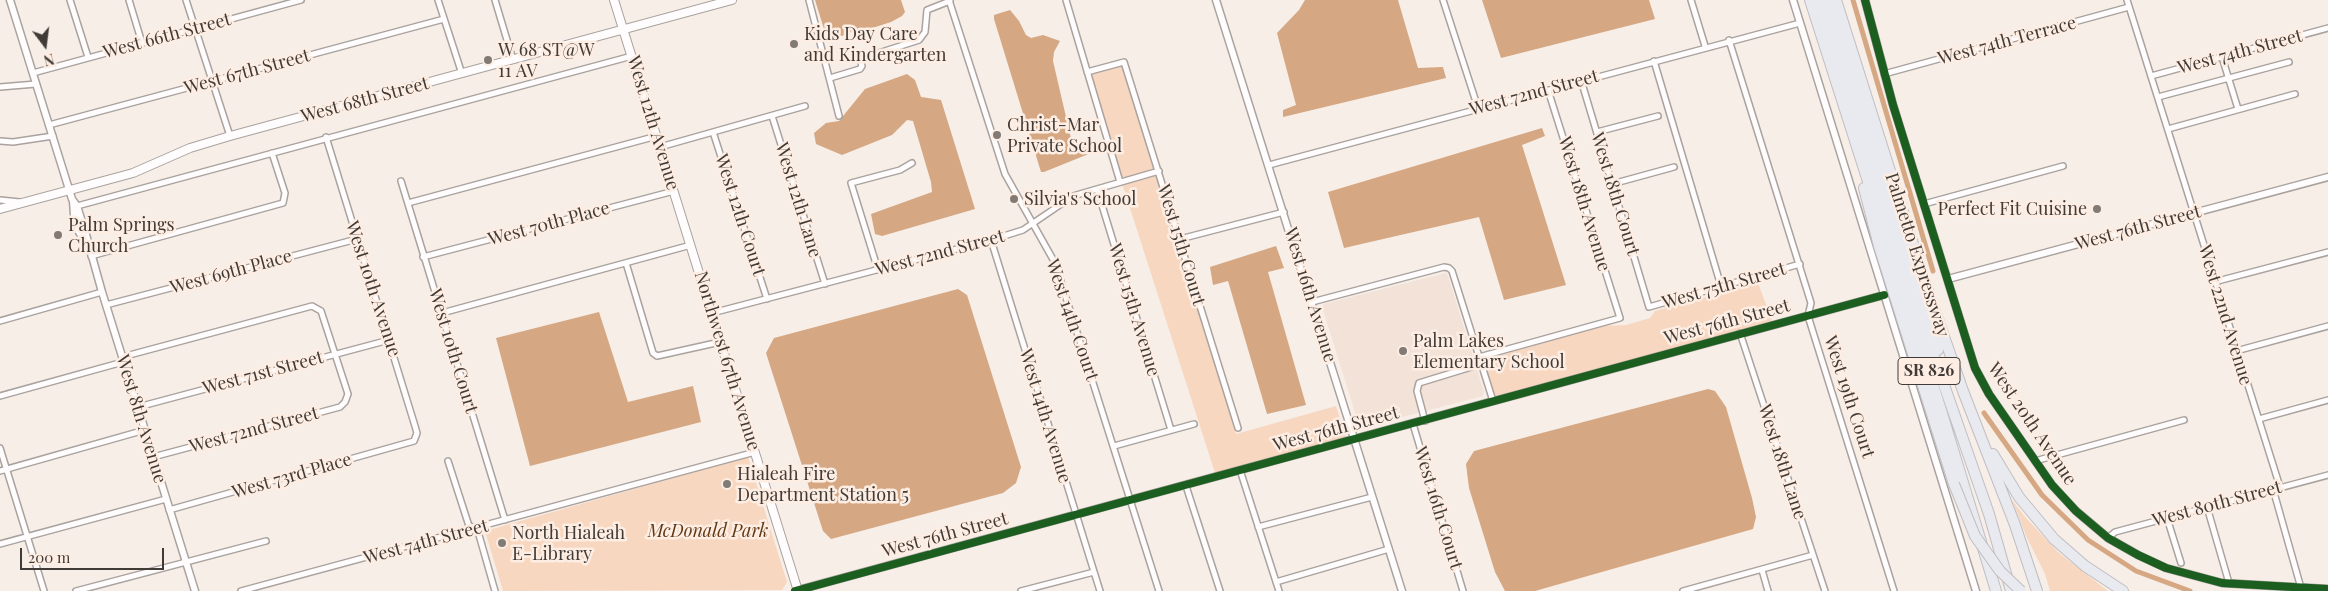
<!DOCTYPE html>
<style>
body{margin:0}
#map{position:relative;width:2328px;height:591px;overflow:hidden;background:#f7eee8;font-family:"Playfair Display",serif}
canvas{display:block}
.north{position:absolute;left:20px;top:20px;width:50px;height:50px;-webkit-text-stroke:4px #fdede2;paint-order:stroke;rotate:165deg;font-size:14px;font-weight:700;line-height:20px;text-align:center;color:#413b37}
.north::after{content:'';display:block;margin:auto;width:18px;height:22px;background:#413b37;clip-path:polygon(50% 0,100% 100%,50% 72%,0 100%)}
.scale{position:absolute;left:20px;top:548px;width:144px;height:22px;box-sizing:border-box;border:2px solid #413b37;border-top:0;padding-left:6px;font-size:15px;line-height:18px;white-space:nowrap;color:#413b37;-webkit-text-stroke:4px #fdede2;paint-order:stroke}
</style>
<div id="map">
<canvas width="2328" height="591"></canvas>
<div class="north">N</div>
<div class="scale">200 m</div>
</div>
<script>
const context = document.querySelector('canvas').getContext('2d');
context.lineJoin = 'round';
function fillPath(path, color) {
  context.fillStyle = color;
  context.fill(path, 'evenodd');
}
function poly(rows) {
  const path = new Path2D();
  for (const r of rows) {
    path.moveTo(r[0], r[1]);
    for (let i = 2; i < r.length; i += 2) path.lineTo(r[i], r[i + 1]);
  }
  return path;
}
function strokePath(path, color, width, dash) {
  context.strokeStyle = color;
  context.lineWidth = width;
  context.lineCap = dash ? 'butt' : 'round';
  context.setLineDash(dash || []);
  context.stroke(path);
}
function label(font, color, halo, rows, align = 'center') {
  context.font = font + ' "Playfair Display",serif';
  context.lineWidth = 5;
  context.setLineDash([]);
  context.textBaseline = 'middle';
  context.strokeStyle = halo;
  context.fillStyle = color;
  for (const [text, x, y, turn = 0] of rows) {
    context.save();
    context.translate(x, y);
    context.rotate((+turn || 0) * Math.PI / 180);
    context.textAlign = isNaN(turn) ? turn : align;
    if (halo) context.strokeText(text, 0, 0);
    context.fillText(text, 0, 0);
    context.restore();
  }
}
fillPath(poly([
 [1446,273,1448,276,1484,392,1483,396,1360,428,1322,307,1324,304]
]), '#f2e2d7');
fillPath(poly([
 [1124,62,1236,434,1336,406,1346,437,1215,473,1087,74],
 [1758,283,1773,323,1492,400,1481,361,1601,326,1626,325,1650,318,1655,311],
 [748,457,787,582,782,590,503,591,485,531],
 [2012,500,2026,518,2059,553,2108,591,2050,591,2045,574,2027,538]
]), '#f7d7c0');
fillPath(poly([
 [815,0,901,0,905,12,902,16,891,22,866,30,854,30,846,35,835,37,828,34,824,29],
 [1305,0,1398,0,1418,68,1443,67,1446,78,1283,117,1283,110,1296,105,1277,33,1299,10],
 [1482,0,1649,0,1655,19,1501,58],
 [1010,10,1019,21,1026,35,1031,38,1043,35,1060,41,1054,52,1053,61,1073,147,1075,149,1094,144,1097,148,1096,151,1044,172,1041,172,994,19,994,15],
 [907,74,915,80,921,97,941,100,975,209,882,236,875,234,871,214,932,192,931,182,913,121,907,120,892,135,842,155,816,144,814,133,826,123,839,121,865,89],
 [1542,128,1545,136,1522,145,1566,285,1504,300,1479,217,1344,248,1328,192],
 [1276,246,1284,268,1268,272,1306,405,1267,414,1228,281,1213,285,1210,267],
 [958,289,967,295,1021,467,1016,483,1003,493,831,539,823,531,766,353,774,338],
 [599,312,628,402,693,386,701,422,530,466,496,338],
 [1708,389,1715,391,1726,407,1752,498,1756,517,1753,529,1535,591,1505,591,1495,572,1469,488,1466,464,1474,451]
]), '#d5a782');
strokePath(poly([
 [1853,0,1933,271],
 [1984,413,2042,495,2088,540,2136,571,2190,591]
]), '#d5a782', 5);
const minor = poly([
 [70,0,88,57],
 [129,0,142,43],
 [186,0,230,136],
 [438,0,462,74],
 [495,0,513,60],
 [809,0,839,116],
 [949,0,1005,174,1055,263,1159,591],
 [1066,0,1120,182],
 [1443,0,1478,108],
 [1691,0,1705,46],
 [2127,0,2280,487],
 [1729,40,1811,303,1808,316,1894,591],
 [2222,57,2238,109],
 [1654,61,1721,286],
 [1087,72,1124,62,1238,428],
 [33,73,301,0],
 [1884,74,2129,7],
 [2151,76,2328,28],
 [830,78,860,69,862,66,860,59,919,40,925,32,927,10,950,1],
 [1581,80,1649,307,1800,264],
 [0,87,36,84],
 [2158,97,2289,62],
 [772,116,825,284],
 [49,125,444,19],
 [2168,129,2295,94],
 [713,132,767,299],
 [1597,132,1658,116],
 [0,141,13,142,53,136],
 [660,147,805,106],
 [1269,165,1800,23],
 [401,181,505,520],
 [1612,184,1674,167],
 [1097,189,1171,430],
 [0,200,20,202],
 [408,203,657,136],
 [1924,204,2063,166],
 [77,206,632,56],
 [1180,239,1284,212],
 [991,240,1100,591],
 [91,256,283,203,285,193,272,153],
 [423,257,674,191],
 [626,263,653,353,657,356,720,342],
 [878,270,851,183,900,170,912,163],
 [2214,282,2328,252],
 [1312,302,1444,267,1449,268,1452,271,1493,401],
 [106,305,357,239],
 [442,313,691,245],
 [712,313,991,240,1023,230,1073,196,1159,171],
 [0,321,102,292],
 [1740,333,1825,591],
 [2236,351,2328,326],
 [122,357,312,306,321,311,348,394,345,402,340,407,153,457],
 [1479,357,1620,318,1548,90],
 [0,396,123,362],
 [138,407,389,340],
 [2259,419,2328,400],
 [1425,421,1417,391,1419,383,1481,364],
 [1413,424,1463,591],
 [1114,446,1194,424],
 [0,448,44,591],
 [448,461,469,526,477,528,495,591],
 [2035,461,2184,420],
 [1240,470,1279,591],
 [0,471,145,430],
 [1186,486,1220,591],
 [2273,489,2301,588],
 [2207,507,2229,583],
 [169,510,414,441,417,433,415,426,326,137],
 [2167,518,2181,563],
 [1258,527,1372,497],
 [2108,538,2115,532,2328,475],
 [0,544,166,499],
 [1762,570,1768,591],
 [1276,582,1389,549],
 [76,591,266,541],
 [241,591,755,452],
 [1021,591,1094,572],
 [1683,591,1813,555]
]);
const tertiary = poly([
 [10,0,72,199,77,206,85,231,102,292,195,591],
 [1216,0,1402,591],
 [1793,0,1976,591],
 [1865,0,1893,105,1975,368,1989,394,2052,485,2076,511,2108,538,2138,555,2166,568,2222,583,2328,589],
 [73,201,74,215,79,232,86,244],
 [1948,279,2328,177],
 [798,590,1884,295]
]);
const secondary = poly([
 [614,0,798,591],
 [0,209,133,173,190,148,230,136,732,0]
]);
const motorway = poly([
 [1810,0,1941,410,1996,591],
 [1818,0,1920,316,1989,514,2011,591],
 [1828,0,1938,350],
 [1836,0,1926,285,1963,391,2015,525,2037,591],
 [1864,188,1879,246,1954,484],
 [1993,454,2019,497,2054,539,2085,566,2123,591]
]);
strokePath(minor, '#a9a29e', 8);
strokePath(tertiary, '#a9a29e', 9);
strokePath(secondary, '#a9a29e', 10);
strokePath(motorway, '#bfbec3', 12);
strokePath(minor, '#fefcfc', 5);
strokePath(tertiary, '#fefcfc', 6);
strokePath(secondary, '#fefcfc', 8);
strokePath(motorway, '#e8eaf0', 10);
const motorwayBridge = poly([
 [1954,484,1975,536,2000,571,2021,591]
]);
strokePath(motorwayBridge, '#bfbec3', 12, []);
strokePath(motorwayBridge, '#e8eaf0', 10);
strokePath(poly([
 [1865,0,1893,105,1975,368,1989,394,2052,485,2076,511,2108,538,2138,555,2166,568,2222,583,2328,589],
 [795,591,1884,295]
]), '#1b5e20', 8);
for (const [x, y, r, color] of [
 [794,44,5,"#817a75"],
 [488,60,5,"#817a75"],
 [997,135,5,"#817a75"],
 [1014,199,5,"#817a75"],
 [2097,209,5,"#817a75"],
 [58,235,5,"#817a75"],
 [1403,351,5,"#817a75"],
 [727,484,5,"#817a75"],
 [502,543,5,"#817a75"]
]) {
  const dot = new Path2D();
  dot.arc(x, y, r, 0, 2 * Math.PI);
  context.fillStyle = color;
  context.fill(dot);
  strokePath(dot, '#fdede2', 2);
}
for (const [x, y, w] of [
 [1929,371,62]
]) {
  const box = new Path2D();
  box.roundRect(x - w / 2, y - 13.5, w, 27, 4);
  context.fillStyle = '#fdede2';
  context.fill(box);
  strokePath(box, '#413b37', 1);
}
label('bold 16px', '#413b37', null, [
 ["SR 826",1929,371]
]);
label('18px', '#413b37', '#fdede2', [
 ["Kids Day Care",804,34],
 ["and Kindergarten",804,55],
 ["W 68 ST@W",498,50],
 ["11 AV",498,71],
 ["Christ-Mar",1007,125],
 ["Private School",1007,146],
 ["Silvia's School",1024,199],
 ["Perfect Fit Cuisine",2087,209,"right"],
 ["Palm Springs",68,225],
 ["Church",68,246],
 ["Palm Lakes",1413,341],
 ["Elementary School",1413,362],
 ["Hialeah Fire",737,474],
 ["Department Station 5",737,495],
 ["North Hialeah",512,533],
 ["E-Library",512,554]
], 'left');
label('18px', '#413b37', '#fdede2', [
 ["West 66th Street",167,36,-15],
 ["West 74th Terrace",2007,41,-15],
 ["West 74th Street",2240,52,-15],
 ["West 67th Street",247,72,-15],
 ["West 72nd Street",1534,93,-15],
 ["West 68th Street",365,100,-15],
 ["West 12th Avenue",653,123,73],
 ["West 18th Court",1615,194,73],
 ["West 12th Lane",798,200,73],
 ["West 18th Avenue",1584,204,73],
 ["West 12th Court",740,215,72],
 ["West 70th Place",549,224,-15],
 ["West 76th Street",2138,228,-15],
 ["West 15th Court",1181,245,73],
 ["West 72nd Street",940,253,-15],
 ["Palmetto Expressway",1917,255,72],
 ["West 69th Place",231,272,-15],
 ["West 75th Street",1724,286,-16],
 ["West 10th Avenue",373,289,72],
 ["West 16th Avenue",1310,295,73],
 ["West 15th Avenue",1134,310,73],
 ["West 22nd Avenue",2225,315,73],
 ["West 14th Court",1072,320,71],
 ["West 76th Street",1727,322,-15],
 ["West 10th Court",453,351,73],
 ["Northwest 67th Avenue",727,361,73],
 ["West 71st Street",263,373,-15],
 ["West 19th Court",1849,397,72],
 ["West 14th Avenue",1045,416,73],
 ["West 8th Avenue",141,419,73],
 ["West 20th Avenue",2032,424,56],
 ["West 76th Street",1336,429,-15],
 ["West 72nd Street",254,430,-15],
 ["West 18th Lane",1782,462,72],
 ["West 73rd Place",292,476,-16],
 ["West 80th Street",2217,504,-15],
 ["West 16th Court",1438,508,73],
 ["West 76th Street",945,535,-15],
 ["West 74th Street",426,542,-15]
]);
label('italic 18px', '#623813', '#fdede2', [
 ["McDonald Park",708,531]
]);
</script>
